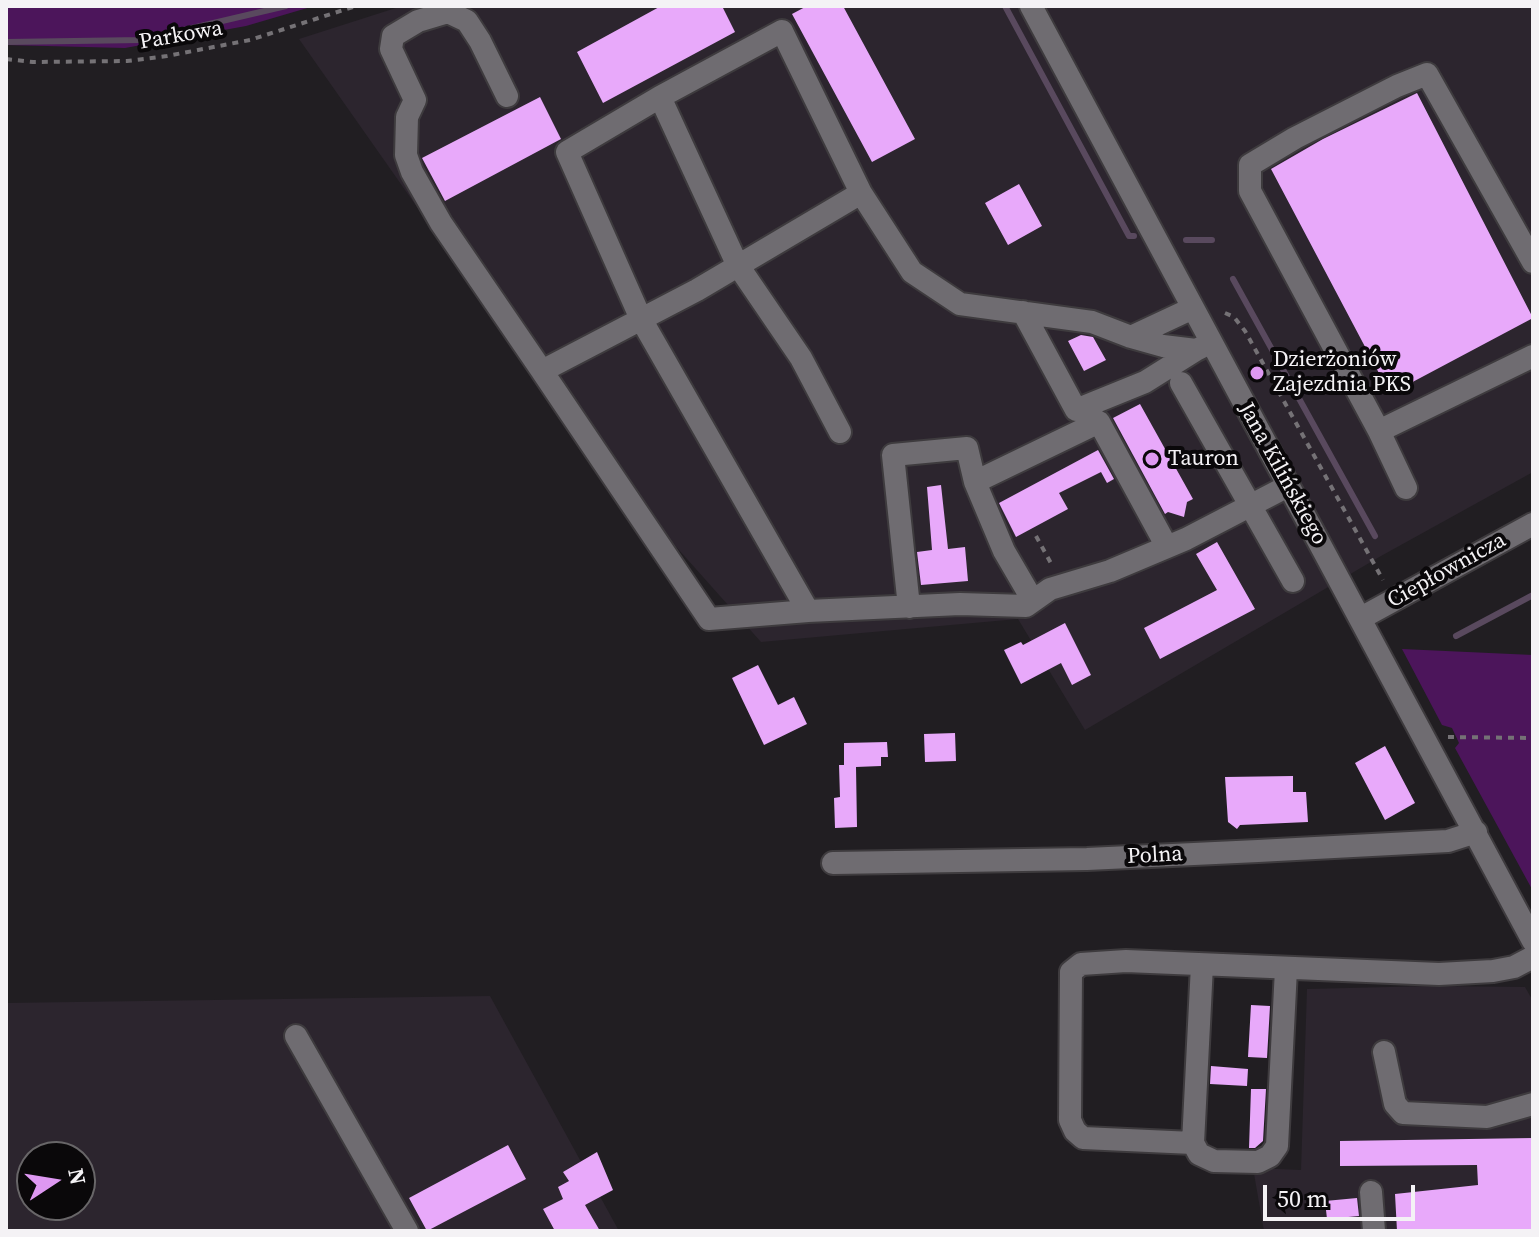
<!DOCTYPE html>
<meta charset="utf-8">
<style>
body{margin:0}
#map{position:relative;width:1539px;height:1237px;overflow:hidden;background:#211e22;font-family:"Source Serif 4",serif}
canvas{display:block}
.frame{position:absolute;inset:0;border:8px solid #f4f2f5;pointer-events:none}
.north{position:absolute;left:16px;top:1141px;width:80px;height:80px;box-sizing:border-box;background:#0a080a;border:2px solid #686668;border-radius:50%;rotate:78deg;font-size:22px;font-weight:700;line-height:32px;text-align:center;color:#f4f2f5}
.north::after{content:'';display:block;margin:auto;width:28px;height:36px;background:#de98f2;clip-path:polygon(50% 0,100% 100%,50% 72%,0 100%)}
.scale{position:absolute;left:1263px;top:1185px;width:152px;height:36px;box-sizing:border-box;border:4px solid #f4f2f5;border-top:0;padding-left:10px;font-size:24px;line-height:28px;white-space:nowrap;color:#f4f2f5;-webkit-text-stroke:6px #0a080a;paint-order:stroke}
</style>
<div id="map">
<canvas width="1539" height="1237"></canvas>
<div class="frame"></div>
<div class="north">N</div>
<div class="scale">50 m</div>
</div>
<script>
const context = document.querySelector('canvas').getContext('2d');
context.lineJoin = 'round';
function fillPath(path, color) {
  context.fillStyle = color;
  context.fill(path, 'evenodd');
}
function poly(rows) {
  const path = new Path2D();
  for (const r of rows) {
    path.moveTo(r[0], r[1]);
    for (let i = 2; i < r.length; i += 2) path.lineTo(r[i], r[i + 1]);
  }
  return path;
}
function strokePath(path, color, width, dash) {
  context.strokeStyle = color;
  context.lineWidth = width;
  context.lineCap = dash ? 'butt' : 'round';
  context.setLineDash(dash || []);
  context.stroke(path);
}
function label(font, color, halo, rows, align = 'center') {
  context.font = font + ' "Source Serif 4",serif';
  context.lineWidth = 8;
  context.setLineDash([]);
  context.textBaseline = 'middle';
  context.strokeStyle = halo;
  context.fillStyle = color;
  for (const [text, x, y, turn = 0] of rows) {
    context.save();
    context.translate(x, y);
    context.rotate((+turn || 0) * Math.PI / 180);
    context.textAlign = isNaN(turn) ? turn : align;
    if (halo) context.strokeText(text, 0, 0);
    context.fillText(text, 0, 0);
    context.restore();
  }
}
fillPath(poly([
 [402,6,1533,6,1533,472,1381,556,1085,730,1018,619,761,642,580,439,299,39],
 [1430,986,1525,987,1533,1001,1533,1231,1264,1231,1253,1168,1301,1170,1307,989],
 [490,996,619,1231,6,1231,6,1003],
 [32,1157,80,1157,80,1205,32,1205]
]), '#2c252e');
fillPath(poly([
 [6,6,314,6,246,26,125,48,6,45],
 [1402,649,1533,655,1533,891,1455,748,1459,743,1452,728,1442,725]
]), '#4c155b');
strokePath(poly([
 [1005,6,1129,236,1134,236],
 [6,42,141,40,286,6],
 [1186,240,1212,240],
 [1233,279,1375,536],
 [1456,636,1533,595]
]), '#59495e', 6);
fillPath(poly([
 [661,6,722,6,735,32,603,103,577,52],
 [807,6,843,6,915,139,872,162,792,14],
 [1417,93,1533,318,1390,394,1271,169,1323,139],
 [540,97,561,139,445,201,422,158],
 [1019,184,1042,226,1008,245,985,203],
 [1081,335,1093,337,1106,360,1084,371,1068,341],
 [1140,404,1193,499,1187,502,1184,517,1168,512,1165,514,1113,418],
 [1098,450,1114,479,1107,483,1101,472,1059,493,1068,509,1016,537,999,503],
 [941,485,948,549,965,547,968,581,921,585,917,552,932,550,927,487],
 [1217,542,1255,609,1160,659,1144,628,1217,590,1196,554],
 [1065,623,1091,675,1072,685,1061,663,1021,684,1004,650,1021,642,1023,645],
 [758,665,778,705,794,697,807,724,764,745,732,678],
 [955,733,956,761,925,762,924,734],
 [887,742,888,757,881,757,881,766,856,767,857,827,835,828,834,798,840,797,839,765,844,765,844,743],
 [1385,746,1415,803,1385,820,1355,763],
 [1293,776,1293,792,1306,792,1308,822,1240,825,1237,829,1228,822,1225,777],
 [1251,1005,1270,1006,1267,1058,1248,1057],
 [1211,1066,1248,1069,1247,1086,1210,1084],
 [1251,1089,1266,1089,1263,1141,1255,1148,1249,1148],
 [1533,1138,1533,1231,1397,1231,1395,1194,1478,1185,1477,1165,1340,1166,1340,1141],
 [508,1145,526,1179,427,1231,409,1198],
 [597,1152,613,1190,585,1205,600,1231,555,1231,543,1209,563,1199,558,1187,569,1181,563,1172],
 [1357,1198,1359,1216,1327,1219,1325,1201]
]), '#e8a9fa');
const minor = poly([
 [1031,6,1533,941],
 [507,96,480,41,467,21,448,12,418,21,393,36,391,49,415,100,407,117,406,155,412,172,441,223,542,371,697,290,861,193,912,272,960,304,1092,322,1131,337,1193,308],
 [660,97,737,264,801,358,840,432],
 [1023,312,1076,410,1145,382,1196,350],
 [1131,337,1163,346,1196,350,1200,348],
 [542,371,709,619,808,611,641,319,567,152,660,97,782,31,861,193],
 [1181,383,1293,581],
 [1379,431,1250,191,1250,165,1295,138,1397,86,1427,74,1533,262],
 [1406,488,1379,431,1533,356],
 [1032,599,1004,551,975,482,1099,422,1167,547],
 [909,607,893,455,967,448,975,482],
 [808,611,960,604,1026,606,1050,589,1110,571,1186,539,1288,486],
 [1361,618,1533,524],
 [833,863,1087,859,1258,851,1448,841,1476,832],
 [1286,969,1277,1146,1270,1156,1258,1162,1214,1161,1199,1154,1193,1143,1083,1138,1075,1131,1070,1120,1071,972,1081,964,1126,961,1439,974,1493,971,1514,967,1533,957],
 [296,1036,407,1231],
 [1384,1052,1395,1104,1403,1113,1487,1117,1533,1104],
 [1193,1143,1202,965],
 [1371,1192,1374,1231]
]);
strokePath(minor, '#3e3b3e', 26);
strokePath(poly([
 [6,59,33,62,127,61,167,56,250,40,356,6],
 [1225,313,1234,317,1245,331,1383,580],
 [1036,536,1053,567],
 [1448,737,1533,738]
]), '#757276', 4, [6, 6]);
strokePath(minor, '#6f6c71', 22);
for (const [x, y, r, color] of [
 [1257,373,8,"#de98f2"],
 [1152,459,8,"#de98f2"]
]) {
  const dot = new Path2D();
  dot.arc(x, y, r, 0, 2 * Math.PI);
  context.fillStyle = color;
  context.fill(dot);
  strokePath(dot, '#0a080a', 3);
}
label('22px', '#f4f2f5', '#0a080a', [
 ["Parkowa",181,36,-10],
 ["Jana Kilińskiego",1282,474,61],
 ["Ciepłownicza",1447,571,-29],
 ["Polna",1155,856,-3]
]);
label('22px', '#f4f2f5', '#0a080a', [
 ["Dzierżoniów",1273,360],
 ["Zajezdnia PKS",1273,385],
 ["Tauron",1168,459]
], 'left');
</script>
